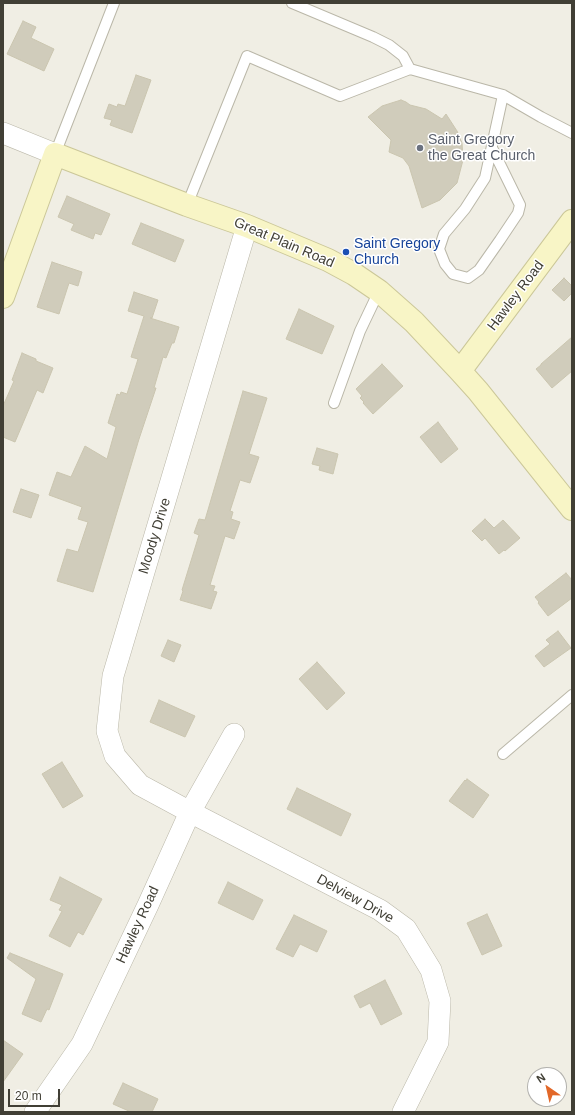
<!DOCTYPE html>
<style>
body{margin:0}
#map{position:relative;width:575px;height:1115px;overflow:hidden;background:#f0eee4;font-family:Arial,sans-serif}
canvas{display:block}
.frame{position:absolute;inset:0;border:4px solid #413f35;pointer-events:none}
.north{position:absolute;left:527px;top:1067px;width:40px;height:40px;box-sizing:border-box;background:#fff;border:1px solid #b3b2ae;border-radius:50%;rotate:326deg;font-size:11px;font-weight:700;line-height:16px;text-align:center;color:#413f35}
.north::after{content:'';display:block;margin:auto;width:14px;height:18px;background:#e26829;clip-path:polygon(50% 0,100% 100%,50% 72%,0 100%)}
.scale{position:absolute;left:8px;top:1089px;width:52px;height:18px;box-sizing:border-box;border:2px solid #413f35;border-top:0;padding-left:5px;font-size:12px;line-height:14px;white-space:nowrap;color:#413f35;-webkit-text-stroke:3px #fff;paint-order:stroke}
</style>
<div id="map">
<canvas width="575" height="1115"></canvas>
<div class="frame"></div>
<div class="north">N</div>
<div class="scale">20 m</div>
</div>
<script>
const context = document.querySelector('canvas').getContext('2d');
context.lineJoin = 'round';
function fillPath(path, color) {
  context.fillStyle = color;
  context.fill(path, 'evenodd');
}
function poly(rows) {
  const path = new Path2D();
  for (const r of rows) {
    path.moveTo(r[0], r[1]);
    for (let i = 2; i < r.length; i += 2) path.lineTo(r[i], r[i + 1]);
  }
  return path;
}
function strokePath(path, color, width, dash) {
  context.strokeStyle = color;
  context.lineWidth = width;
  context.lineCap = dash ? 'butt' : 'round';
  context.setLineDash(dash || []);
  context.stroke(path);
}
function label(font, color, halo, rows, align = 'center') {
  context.font = font + ' Arial,sans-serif';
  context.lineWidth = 3;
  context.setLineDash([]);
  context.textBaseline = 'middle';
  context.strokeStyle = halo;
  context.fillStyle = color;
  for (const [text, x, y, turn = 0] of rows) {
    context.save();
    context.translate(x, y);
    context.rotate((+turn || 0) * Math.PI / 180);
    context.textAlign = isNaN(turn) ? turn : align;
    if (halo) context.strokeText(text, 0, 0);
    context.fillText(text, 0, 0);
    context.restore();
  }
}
const building = poly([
 [23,21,36,27,31,38,54,49,44,71,7,54,23,21],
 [136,75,151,80,132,133,110,125,112,120,104,118,109,104,117,107,118,104,125,106,136,75],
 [401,100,406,102,410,105,426,109,442,119,446,114,457,131,462,143,463,160,457,183,440,200,422,208,409,166,403,158,389,152,391,140,368,117,382,106,401,100],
 [67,196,110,214,101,235,95,233,93,239,71,230,74,224,58,217,67,196],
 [141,223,184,240,175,262,132,244,141,223],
 [52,262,82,272,78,286,69,283,59,314,37,307,52,262],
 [564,278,572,286,572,293,564,301,552,290,564,278],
 [134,292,158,300,152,318,150,318,179,327,174,343,172,343,166,358,163,357,154,388,156,388,139,439,93,592,57,581,67,549,78,552,88,522,78,519,82,507,49,495,57,472,71,477,85,446,107,459,116,427,108,423,117,394,120,395,121,392,127,394,138,359,131,357,144,316,128,311,134,292],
 [299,309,334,326,322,354,286,339,299,309],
 [572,337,572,371,552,388,536,369,541,365,541,364,572,337],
 [22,353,36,359,36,361,53,368,43,393,37,390,15,442,3,437,3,406,14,381,12,380,22,353],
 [382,364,403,386,373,414,363,403,364,402,360,398,362,396,356,389,382,364],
 [243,391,267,398,249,454,259,457,250,483,240,480,230,511,233,512,231,519,240,522,234,539,225,536,210,585,215,586,213,591,217,592,211,609,180,600,183,591,182,590,199,535,194,533,199,519,205,520,243,391],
 [438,422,458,449,441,463,420,437,438,422],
 [317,448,338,454,333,474,319,470,320,466,312,464,317,448],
 [21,489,39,495,31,518,13,512,21,489],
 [485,519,494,528,503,520,520,538,505,551,504,550,499,554,485,538,482,541,472,531,485,519],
 [566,573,572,580,572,598,548,616,538,603,539,602,535,597,566,573],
 [558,631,571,648,544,667,535,656,550,644,546,640,558,631],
 [168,640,181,645,174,662,161,656,168,640],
 [317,662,345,693,327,710,299,679,317,662],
 [159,700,195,716,185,737,150,722,159,700],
 [62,762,83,796,63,808,42,774,62,762],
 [467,779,489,795,473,818,449,801,465,780,466,781,467,779],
 [297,788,351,814,341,836,287,809,297,788],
 [60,877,102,899,83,935,78,932,70,947,49,936,62,911,59,910,62,905,50,900,60,877],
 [228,882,263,900,253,920,218,903,228,882],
 [487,914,502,946,482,955,467,923,487,914],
 [294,915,327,931,317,952,300,944,293,957,276,949,294,915],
 [10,953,63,974,49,1010,47,1009,41,1022,22,1014,36,979,7,958,10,953],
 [385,980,402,1014,381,1025,370,1003,360,1008,354,996,385,980],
 [3,1040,23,1054,3,1082,3,1040],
 [123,1083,158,1099,152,1112,131,1112,113,1104,123,1083]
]);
fillPath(building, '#d0ccbb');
strokePath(building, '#cac5af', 1);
const lane = poly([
 [292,3,373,37,389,45,403,56,410,69,503,95,541,117,572,133],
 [492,148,520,205,518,213,500,240,479,270,468,278,453,274,445,264,439,249,444,234,465,209,485,178,503,95],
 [55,154,114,3],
 [187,205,247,56,340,96,410,69],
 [334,403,360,331,379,291],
 [503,754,572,695]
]);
const street = poly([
 [3,133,55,154],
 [247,226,113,676,107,731,115,756,140,785,190,812,380,910,406,929,431,970,440,1001,438,1042,403,1112],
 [35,1112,82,1044,148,905,190,812,234,734]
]);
const secondary = poly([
 [3,297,55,154,187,205,247,226,328,260,354,274,379,291,414,322,460,371,478,391,572,509],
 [460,371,572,221]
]);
strokePath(lane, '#bab7a8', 12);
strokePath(street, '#bab7a8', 22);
strokePath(secondary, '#cbc798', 24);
strokePath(lane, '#fff', 10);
strokePath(street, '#fff', 21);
strokePath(secondary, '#f8f5c6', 22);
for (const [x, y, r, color] of [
 [420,148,4,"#6b7280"],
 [346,252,4,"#1a4fb4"]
]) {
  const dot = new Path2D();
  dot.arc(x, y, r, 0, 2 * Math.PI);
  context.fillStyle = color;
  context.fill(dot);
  strokePath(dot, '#fff', 1.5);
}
label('14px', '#5b616d', '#fff', [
 ["Saint Gregory",428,140],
 ["the Great Church",428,156]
], 'left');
label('14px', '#413f35', '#fff', [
 ["Great Plain Road",284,243,23],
 ["Hawley Road",516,296,-53],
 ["Moody Drive",155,536,-73],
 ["Delview Drive",355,899,29],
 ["Hawley Road",138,925,-65]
]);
label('14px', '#164399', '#fff', [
 ["Saint Gregory",354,244],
 ["Church",354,260]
], 'left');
</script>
